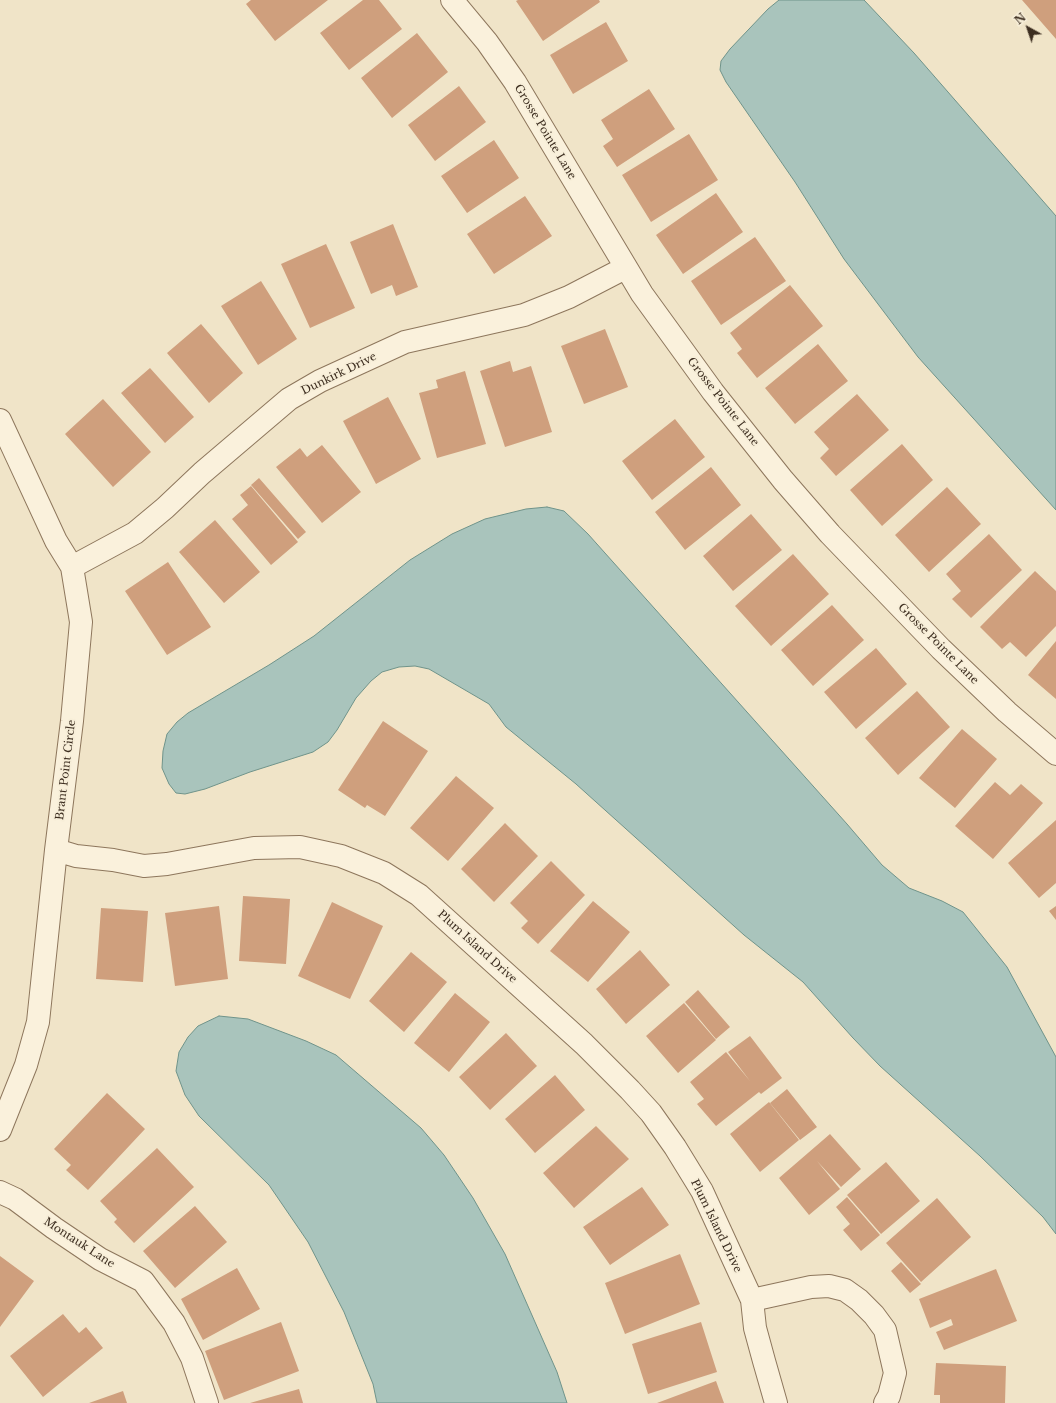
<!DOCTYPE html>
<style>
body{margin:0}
#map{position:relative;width:1056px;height:1403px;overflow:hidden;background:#f0e4c8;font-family:"Libre Baskerville",serif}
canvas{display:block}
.north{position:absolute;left:1008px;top:8px;width:40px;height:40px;-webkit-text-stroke:3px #f7eed8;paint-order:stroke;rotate:320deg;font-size:11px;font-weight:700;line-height:16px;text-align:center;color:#3d2e20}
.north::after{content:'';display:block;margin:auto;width:14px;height:18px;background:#3d2e20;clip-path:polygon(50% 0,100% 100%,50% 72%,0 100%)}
</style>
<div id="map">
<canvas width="1056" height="1403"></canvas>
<div class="north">N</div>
</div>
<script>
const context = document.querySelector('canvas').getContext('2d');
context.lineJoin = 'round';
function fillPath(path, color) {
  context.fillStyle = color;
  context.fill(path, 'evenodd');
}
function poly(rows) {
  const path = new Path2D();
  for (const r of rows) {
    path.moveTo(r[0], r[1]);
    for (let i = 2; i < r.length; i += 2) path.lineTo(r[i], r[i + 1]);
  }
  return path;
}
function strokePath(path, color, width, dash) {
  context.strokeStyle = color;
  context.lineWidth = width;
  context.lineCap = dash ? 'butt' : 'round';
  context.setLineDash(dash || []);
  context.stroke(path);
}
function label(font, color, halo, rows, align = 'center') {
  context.font = font + ' "Libre Baskerville",serif';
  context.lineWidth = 3.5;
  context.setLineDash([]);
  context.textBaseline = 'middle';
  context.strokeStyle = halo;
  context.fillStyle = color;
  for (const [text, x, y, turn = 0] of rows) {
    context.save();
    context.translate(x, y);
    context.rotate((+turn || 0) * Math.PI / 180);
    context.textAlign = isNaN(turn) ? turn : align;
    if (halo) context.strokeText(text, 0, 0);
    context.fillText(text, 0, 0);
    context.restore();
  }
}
const water = poly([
 [779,0,864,0,914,53,1056,216,1056,510,918,357,844,259,795,182,726,82,720,70,721,61,730,49,768,9,779,0],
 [547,507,564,511,588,534,847,824,882,865,909,888,942,901,963,912,1007,967,1056,1057,1056,1234,1043,1217,980,1156,880,1066,853,1038,803,982,744,935,576,784,506,727,489,704,429,669,415,666,399,667,382,672,371,681,356,698,337,730,328,742,313,752,250,772,205,789,185,794,176,793,169,784,162,768,163,751,167,734,177,722,188,713,269,665,314,636,410,560,452,534,485,519,526,509,547,507],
 [219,1016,248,1019,306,1041,336,1055,421,1128,444,1155,473,1198,505,1254,557,1372,567,1403,377,1403,373,1384,344,1312,308,1242,269,1185,199,1116,185,1095,176,1071,179,1052,188,1037,198,1026,219,1016]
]);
fillPath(water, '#a9c4bc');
strokePath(water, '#6f938a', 1);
fillPath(poly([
 [251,0,328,0,275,41,246,4],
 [363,0,379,0,402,29,349,70,320,33],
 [518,0,599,0,600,2,543,41,516,1],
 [1022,0,1056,0,1056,39],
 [606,22,628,61,573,94,550,55],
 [417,33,448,72,392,118,361,78],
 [459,86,486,122,435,161,408,125],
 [649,89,675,129,617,167,603,146,613,139,601,120],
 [689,134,718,180,651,222,622,175],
 [494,140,519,178,467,213,441,176],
 [716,193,743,232,683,274,656,235],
 [525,196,552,236,494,274,467,234],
 [393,224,418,287,396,296,392,285,371,294,350,242],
 [755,237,786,281,721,325,691,281],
 [326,244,355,308,310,328,281,264],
 [261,281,297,339,258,365,221,306],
 [790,285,823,326,757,378,737,353,742,349,730,333],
 [201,324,243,373,209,403,167,353],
 [605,329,628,387,584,404,561,346],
 [818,344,848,381,795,424,765,388],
 [510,361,513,372,531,366,552,432,505,447,480,371],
 [150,368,194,417,165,443,121,393],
 [465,371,486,444,437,458,419,393,438,388,436,380],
 [857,394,889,430,836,476,820,458,829,449,814,432],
 [388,397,421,459,376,484,343,421],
 [103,399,151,452,113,487,65,434],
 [675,419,705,457,652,500,622,461],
 [902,444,933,480,882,526,850,490],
 [322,445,361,492,322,523,276,467,300,448,307,457],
 [711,467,741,505,685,550,655,512],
 [259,478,306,532,298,539,251,485],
 [251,486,298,542,271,565,232,519,248,505,240,495],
 [947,487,981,524,929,572,895,535],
 [751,514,782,550,733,591,703,556],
 [215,520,260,572,224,603,179,552],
 [989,534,1022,570,971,618,952,599,961,591,946,574],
 [793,554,829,594,771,646,735,606],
 [168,562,211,627,167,655,125,591],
 [1035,571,1056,591,1056,626,1026,657,1010,642,1002,649,980,627],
 [832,605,864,640,813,686,781,650],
 [1056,641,1056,699,1028,675],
 [876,648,907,684,856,729,824,692],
 [917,691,950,727,898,775,865,738],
 [383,721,428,751,385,816,367,805,365,808,338,790],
 [962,729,997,759,955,808,919,778],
 [456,776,494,808,448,861,410,828],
 [995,782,1010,795,1021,784,1043,803,993,859,955,826],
 [1056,820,1056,883,1039,898,1008,863],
 [505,823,538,856,494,902,461,869],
 [551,861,585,895,538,944,521,928,528,921,510,903],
 [243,896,290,899,286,964,239,961],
 [593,901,630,932,588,982,550,951],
 [332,902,383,926,350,999,298,976],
 [219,906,228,979,175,986,165,913],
 [1056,906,1056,920,1049,911],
 [101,908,148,911,143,982,96,979],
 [640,950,670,985,626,1024,596,989],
 [411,952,447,982,404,1032,369,1001],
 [698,990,730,1027,716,1039,685,1002],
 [455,993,490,1022,449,1072,414,1043],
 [684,1003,716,1040,678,1073,646,1036],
 [506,1033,537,1066,490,1110,459,1077],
 [750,1036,782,1078,761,1094,759,1092,716,1126,697,1104,704,1099,690,1082,726,1052,750,1081,728,1052],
 [555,1075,585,1110,535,1153,505,1119],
 [787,1089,817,1127,800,1140,770,1103],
 [107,1093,145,1129,88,1190,66,1170,71,1165,54,1149],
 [769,1102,799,1140,760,1172,730,1134],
 [596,1126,629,1159,574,1208,543,1173],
 [830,1134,861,1169,841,1187,817,1161,840,1189,809,1215,779,1178],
 [157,1148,194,1187,134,1243,114,1222,117,1219,100,1201],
 [886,1162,920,1201,881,1234,847,1195],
 [642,1187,669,1225,610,1265,583,1227],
 [847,1197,880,1235,861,1251,843,1230,850,1224,836,1207],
 [937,1198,971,1237,921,1282,886,1243],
 [195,1206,227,1242,175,1288,143,1251],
 [680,1254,700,1304,625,1334,605,1283],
 [0,1256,34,1281,0,1327],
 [901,1262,921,1284,910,1293,891,1271],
 [237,1268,260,1309,203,1340,181,1299],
 [996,1269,1017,1321,944,1350,936,1332,953,1325,951,1319,930,1328,919,1299],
 [63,1314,79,1333,86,1327,103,1348,43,1397,10,1356],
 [281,1322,299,1371,224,1400,205,1351],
 [701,1322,717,1372,648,1394,632,1344],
 [936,1363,1006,1366,1005,1403,940,1403,940,1395,934,1395],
 [716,1381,724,1403,657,1403],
 [299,1389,303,1403,250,1403],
 [123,1391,127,1403,89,1403]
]), '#cf9f7d');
const minor = poly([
 [452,0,487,42,515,82,642,294,713,392,783,480,830,534,941,649,1007,712,1056,754],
 [0,420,56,541,72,567,81,622,72,721,56,850,38,1022,26,1065,0,1130],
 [72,567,135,533,165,508,202,473,289,399,320,381,405,342,524,315,569,297,625,268],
 [56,850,76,856,113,860,144,866,167,864,254,848,300,847,341,856,384,873,419,895,584,1044,630,1090,651,1113,675,1147,702,1191,752,1300,755,1328,764,1361,776,1403],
 [0,1192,15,1199,54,1228,100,1259,143,1281,174,1323,192,1358,207,1403],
 [752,1300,811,1287,829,1286,845,1290,859,1300,874,1315,885,1330,895,1373,889,1396,885,1403]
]);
strokePath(minor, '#8d765c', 24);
strokePath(minor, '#faf1dc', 22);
label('11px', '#3d2e20', '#f7eed8', [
 ["Grosse Pointe Lane",545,132,59],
 ["Dunkirk Drive",339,374,-26],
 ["Grosse Pointe Lane",723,402,52],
 ["Grosse Pointe Lane",938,644,45],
 ["Brant Point Circle",66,770,-83],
 ["Plum Island Drive",477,947,42],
 ["Plum Island Drive",716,1226,64],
 ["Montauk Lane",79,1243,33]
]);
</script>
